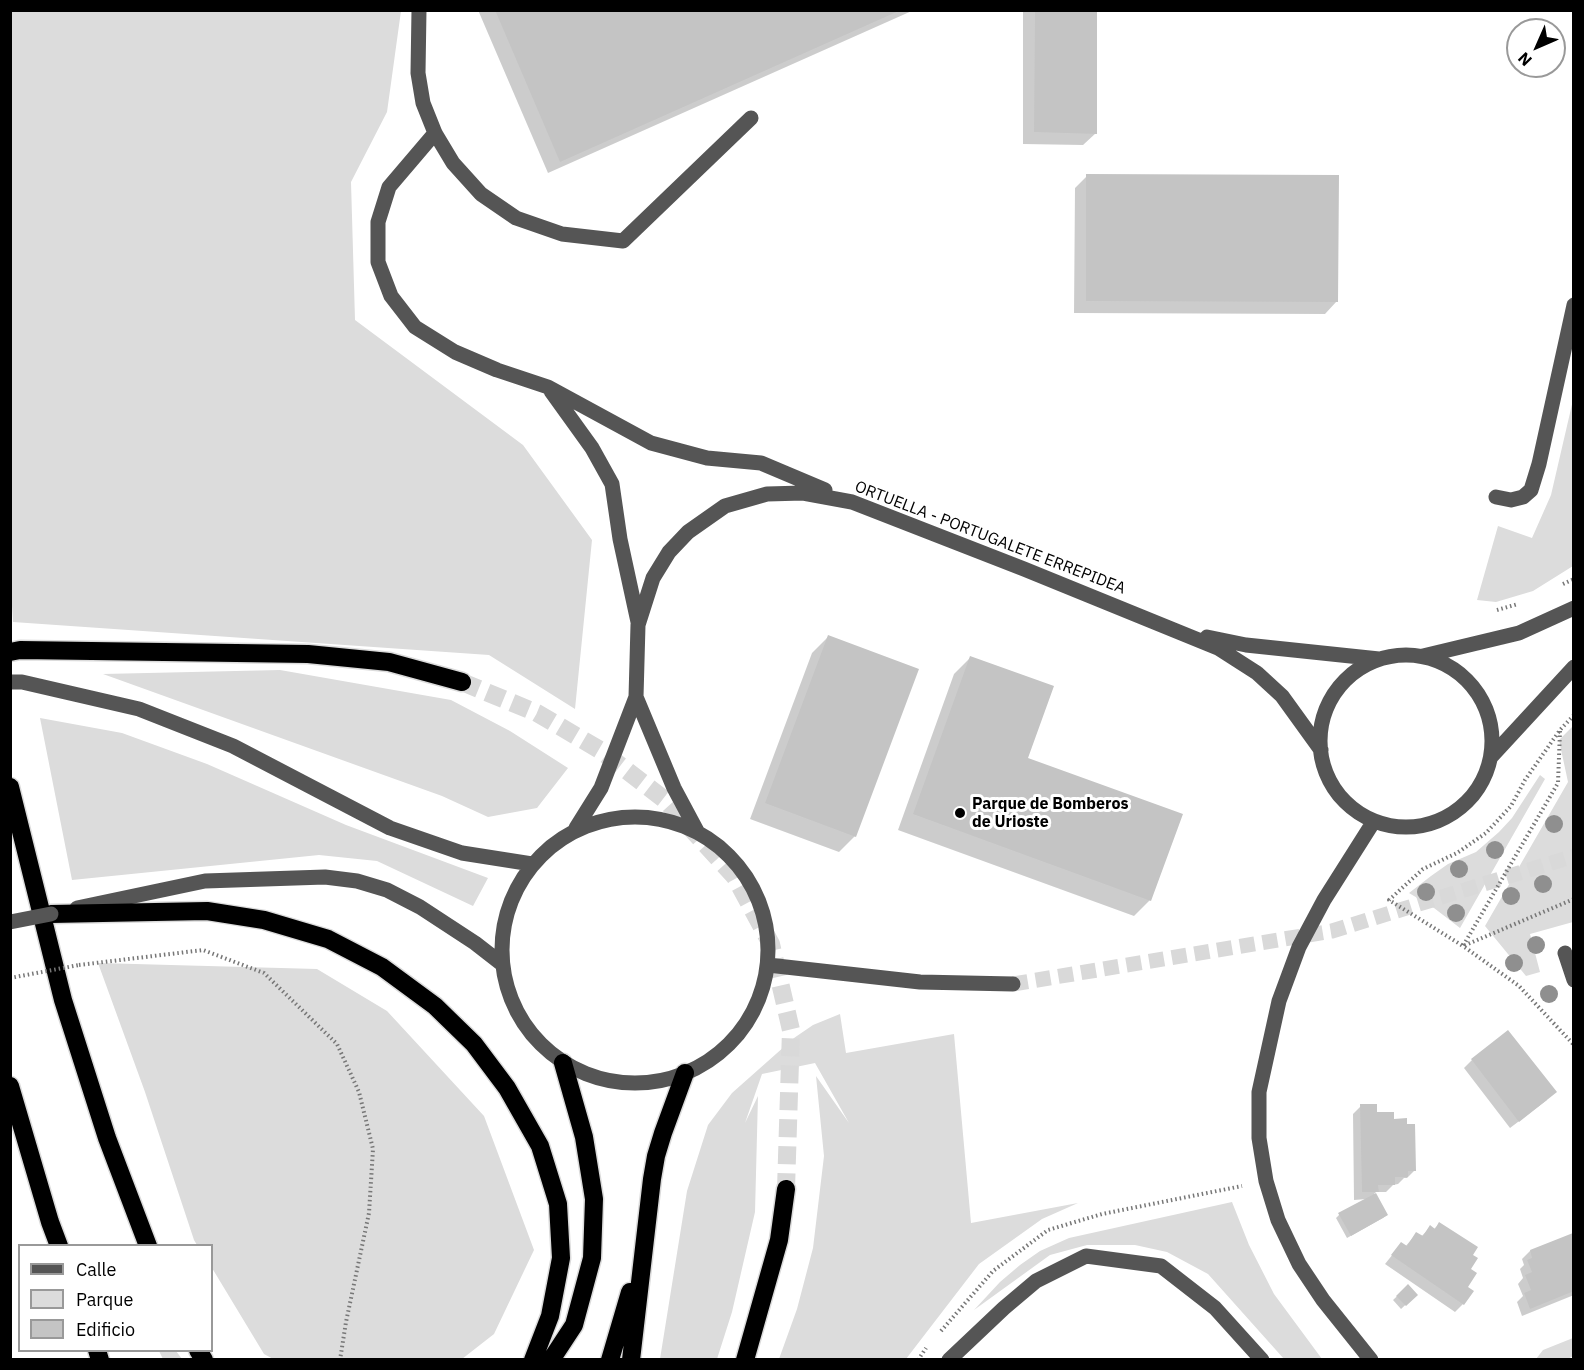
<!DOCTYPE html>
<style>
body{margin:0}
#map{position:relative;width:1584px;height:1370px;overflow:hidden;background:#fff;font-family:"IBM Plex Sans",sans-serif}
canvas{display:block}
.frame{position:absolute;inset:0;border:12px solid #000;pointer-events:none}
.legend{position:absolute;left:18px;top:1244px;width:195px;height:108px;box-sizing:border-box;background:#fff;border:2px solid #999;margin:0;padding:8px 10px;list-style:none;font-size:18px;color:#000}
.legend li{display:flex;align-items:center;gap:12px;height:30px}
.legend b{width:30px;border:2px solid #999}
.north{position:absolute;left:1506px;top:18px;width:60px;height:60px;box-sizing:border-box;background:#fff;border:2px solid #999;border-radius:50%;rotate:225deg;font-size:16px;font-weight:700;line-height:24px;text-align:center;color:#000}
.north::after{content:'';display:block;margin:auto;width:21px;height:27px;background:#000;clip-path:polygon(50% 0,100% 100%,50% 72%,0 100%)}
</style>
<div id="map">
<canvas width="1584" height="1370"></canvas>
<div class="frame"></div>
<ul class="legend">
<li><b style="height:8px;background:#555"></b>Calle</li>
<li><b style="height:16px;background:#dcdcdc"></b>Parque</li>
<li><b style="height:16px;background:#c4c4c4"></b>Edificio</li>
</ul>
<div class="north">N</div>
</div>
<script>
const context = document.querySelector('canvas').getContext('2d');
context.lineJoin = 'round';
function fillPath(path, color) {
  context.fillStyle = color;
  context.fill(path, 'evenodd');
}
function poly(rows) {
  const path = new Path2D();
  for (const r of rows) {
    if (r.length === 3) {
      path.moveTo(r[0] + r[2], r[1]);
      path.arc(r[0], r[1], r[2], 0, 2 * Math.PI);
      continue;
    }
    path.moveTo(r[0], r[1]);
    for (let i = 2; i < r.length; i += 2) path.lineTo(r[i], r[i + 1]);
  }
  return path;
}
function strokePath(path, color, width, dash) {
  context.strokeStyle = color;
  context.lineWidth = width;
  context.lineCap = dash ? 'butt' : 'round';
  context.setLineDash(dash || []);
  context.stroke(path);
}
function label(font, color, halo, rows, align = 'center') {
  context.font = font + ' "IBM Plex Sans",sans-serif';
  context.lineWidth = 6;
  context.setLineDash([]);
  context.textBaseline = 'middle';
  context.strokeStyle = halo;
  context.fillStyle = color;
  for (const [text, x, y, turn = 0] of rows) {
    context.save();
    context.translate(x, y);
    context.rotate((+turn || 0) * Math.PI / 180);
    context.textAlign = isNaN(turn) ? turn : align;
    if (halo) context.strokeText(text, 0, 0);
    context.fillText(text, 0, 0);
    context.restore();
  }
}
fillPath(poly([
 [10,11,401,11,387,112,351,182,355,320,523,445,592,540,575,709,489,655,13,622,10,573],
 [1573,400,1573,566,1533,591,1496,602,1477,600,1498,526,1532,538,1551,495],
 [280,670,451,700,510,731,568,768,537,808,488,817,442,796,103,674],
 [40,718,122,733,207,764,346,825,488,878,473,906,377,861,319,855,72,880],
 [1573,726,1573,922,1530,934,1540,972,1526,976,1485,926,1568,782,1559,740],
 [1540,775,1545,779,1460,928,1434,908,1409,893,1431,876,1448,864,1476,852,1499,832,1512,818],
 [98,963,317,969,387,1011,484,1116,534,1250,494,1334,462,1359,275,1360,264,1354,212,1268,212,1246,197,1245,194,1240,145,1092],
 [840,1014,846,1053,954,1034,971,1223,1078,1203,1042,1219,979,1264,906,1359,779,1359,797,1309,813,1248,824,1156,816,1076,849,1123,815,1063,762,1074,745,1123,758,1096,755,1212,732,1312,717,1359,660,1359,687,1191,708,1125,732,1093,794,1038,813,1025],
 [1232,1202,1249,1245,1274,1294,1322,1359,1284,1359,1208,1274,1167,1252,1135,1245,1087,1245,1050,1255,974,1310,1000,1282,1020,1265,1040,1251,1069,1238],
 [1573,1338,1573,1356,1568,1359,1536,1359,1543,1350],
 [159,1351,176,1351,182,1359,163,1359]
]), '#dcdcdc');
fillPath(poly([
 [478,10,914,10,548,173],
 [1023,10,1095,10,1096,133,1083,145,1023,144],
 [1087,176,1337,301,1325,314,1074,313,1075,188],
 [828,637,855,836,839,852,750,819,812,653],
 [970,658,1026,759,1150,900,1134,916,898,830,954,674],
 [1472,1060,1547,1100,1510,1128,1464,1068],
 [1361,1106,1392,1120,1415,1170,1407,1178,1404,1178,1398,1184,1393,1185,1386,1192,1376,1192,1374,1194,1387,1215,1383,1218,1347,1238,1336,1218,1339,1215,1367,1199,1354,1200,1353,1114],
 [1439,1224,1471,1255,1463,1304,1455,1312,1385,1264,1401,1244,1405,1247,1416,1234,1421,1237,1430,1227,1433,1230],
 [1572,1235,1574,1238,1574,1295,1522,1316,1517,1302,1523,1296,1518,1284,1523,1278,1520,1269,1524,1265,1522,1259,1530,1251],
 [1408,1286,1416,1295,1401,1309,1393,1300]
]), '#0003');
fillPath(poly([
 [495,10,901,10,560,162],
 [1035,10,1097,10,1097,134,1034,132],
 [1086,174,1339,175,1338,302,1086,301],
 [828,635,919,669,856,837,765,803],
 [970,656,1054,686,1028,758,1183,814,1151,901,913,814],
 [1508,1030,1557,1092,1519,1122,1471,1059],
 [1360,1104,1377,1104,1377,1112,1394,1112,1394,1119,1407,1118,1407,1124,1415,1124,1416,1171,1408,1171,1408,1177,1395,1177,1395,1185,1378,1185,1379,1192,1362,1192],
 [1376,1193,1388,1215,1351,1236,1338,1213],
 [1439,1222,1478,1247,1473,1255,1478,1258,1471,1269,1477,1273,1468,1287,1474,1291,1464,1305,1391,1255,1401,1242,1407,1246,1416,1232,1423,1236,1430,1225,1435,1229],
 [1573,1233,1574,1291,1530,1309,1524,1293,1531,1290,1525,1275,1532,1272,1527,1260,1532,1258,1530,1250],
 [1408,1284,1418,1295,1406,1306,1396,1296]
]), '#c4c4c4');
strokePath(poly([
 [1013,984,1332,931,1574,856]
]), '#d9d9d9', 15, [15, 8]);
strokePath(poly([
 [462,682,537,713,600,750,665,800,735,877,771,944,791,1030,786,1189]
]), '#d9d9d9', 18, [18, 9]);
const highway = poly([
 [10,652,20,650,308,654,389,662,462,682],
 [10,787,63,1000,107,1138,148,1246],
 [51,914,207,911,264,920,328,939,382,967,435,1006,474,1044,507,1088,540,1146,558,1204,561,1258,550,1316,533,1360],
 [10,1086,50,1222,59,1246],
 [97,1350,100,1360],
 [198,1350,204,1360],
 [551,1360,574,1325,592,1258,594,1199,584,1137,563,1063],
 [610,1360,630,1292],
 [631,1360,652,1179,656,1156,663,1133,685,1073],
 [745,1360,779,1240,786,1189]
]);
strokePath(highway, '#dbdbdb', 21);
strokePath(poly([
 [1563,584,1574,579],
 [1497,610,1518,604],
 [1574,715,1560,730,1525,780,1511,806,1486,833,1457,853,1423,869,1389,900,1463,946,1574,899],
 [1560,731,1558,783,1463,946,1519,986,1574,1045],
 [79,965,203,950,264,973,337,1044,359,1092,373,1149,369,1213,346,1322,340,1360],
 [941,1331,993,1271,1048,1230,1102,1214,1242,1186],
 [918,1360,926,1348]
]), '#777', 4, [1.5, 3]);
strokePath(poly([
 [419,10,418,73,423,103,435,133,453,163,481,194,516,218,562,234,623,241,751,118],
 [435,133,389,187,378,222,378,262,391,296,415,327,455,352,497,370,548,387,651,443,707,458,761,463,825,490],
 [551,391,592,448,612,484,620,539,638,622],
 [1496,497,1511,500,1523,497,1531,490,1539,464,1574,305],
 [1207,637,1246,645,1379,659],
 [1406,741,86],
 [1423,656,1519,633,1574,608],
 [10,682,22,682,139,709,233,746,390,828,462,853,532,864],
 [636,697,674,788,697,831],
 [1491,757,1574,667],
 [635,950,133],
 [576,828,601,788,636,697,638,625,653,578,669,552,688,532,725,506,767,494,803,493,852,502,1024,569,1218,648,1257,673,1282,696,1321,750],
 [77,908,205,881,325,877,357,881,387,890,420,907,475,943,502,964],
 [1565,953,1574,980],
 [768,965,920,982,1013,984],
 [949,1360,1004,1308,1036,1281,1086,1256,1161,1266,1215,1308,1262,1360],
 [1371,1360,1323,1300,1299,1264,1278,1220,1266,1181,1259,1138,1259,1092,1279,1001,1299,947,1324,900,1374,821]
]), '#555', 15);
strokePath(highway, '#000', 18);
strokePath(poly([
 [10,978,79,965]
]), '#777', 4, [1.5, 3]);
strokePath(poly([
 [10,922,51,914]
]), '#555', 15);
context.fillStyle = '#8f8f8f';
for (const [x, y] of [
 [1554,824],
 [1495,850],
 [1459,869],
 [1543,884],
 [1426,892],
 [1511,896],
 [1456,913],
 [1536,945],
 [1514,963],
 [1549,994]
]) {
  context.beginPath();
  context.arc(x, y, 9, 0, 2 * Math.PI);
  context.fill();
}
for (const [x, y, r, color] of [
 [960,813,6,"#000"]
]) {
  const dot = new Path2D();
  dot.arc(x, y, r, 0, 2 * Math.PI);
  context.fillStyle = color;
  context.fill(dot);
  strokePath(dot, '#fff', 2);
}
label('16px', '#000', '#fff', [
 ["ORTUELLA - PORTUGALETE ERREPIDEA",990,538,21]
]);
label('bold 16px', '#000', '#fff', [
 ["Parque de Bomberos",972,804],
 ["de Urioste",972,822]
], 'left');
</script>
